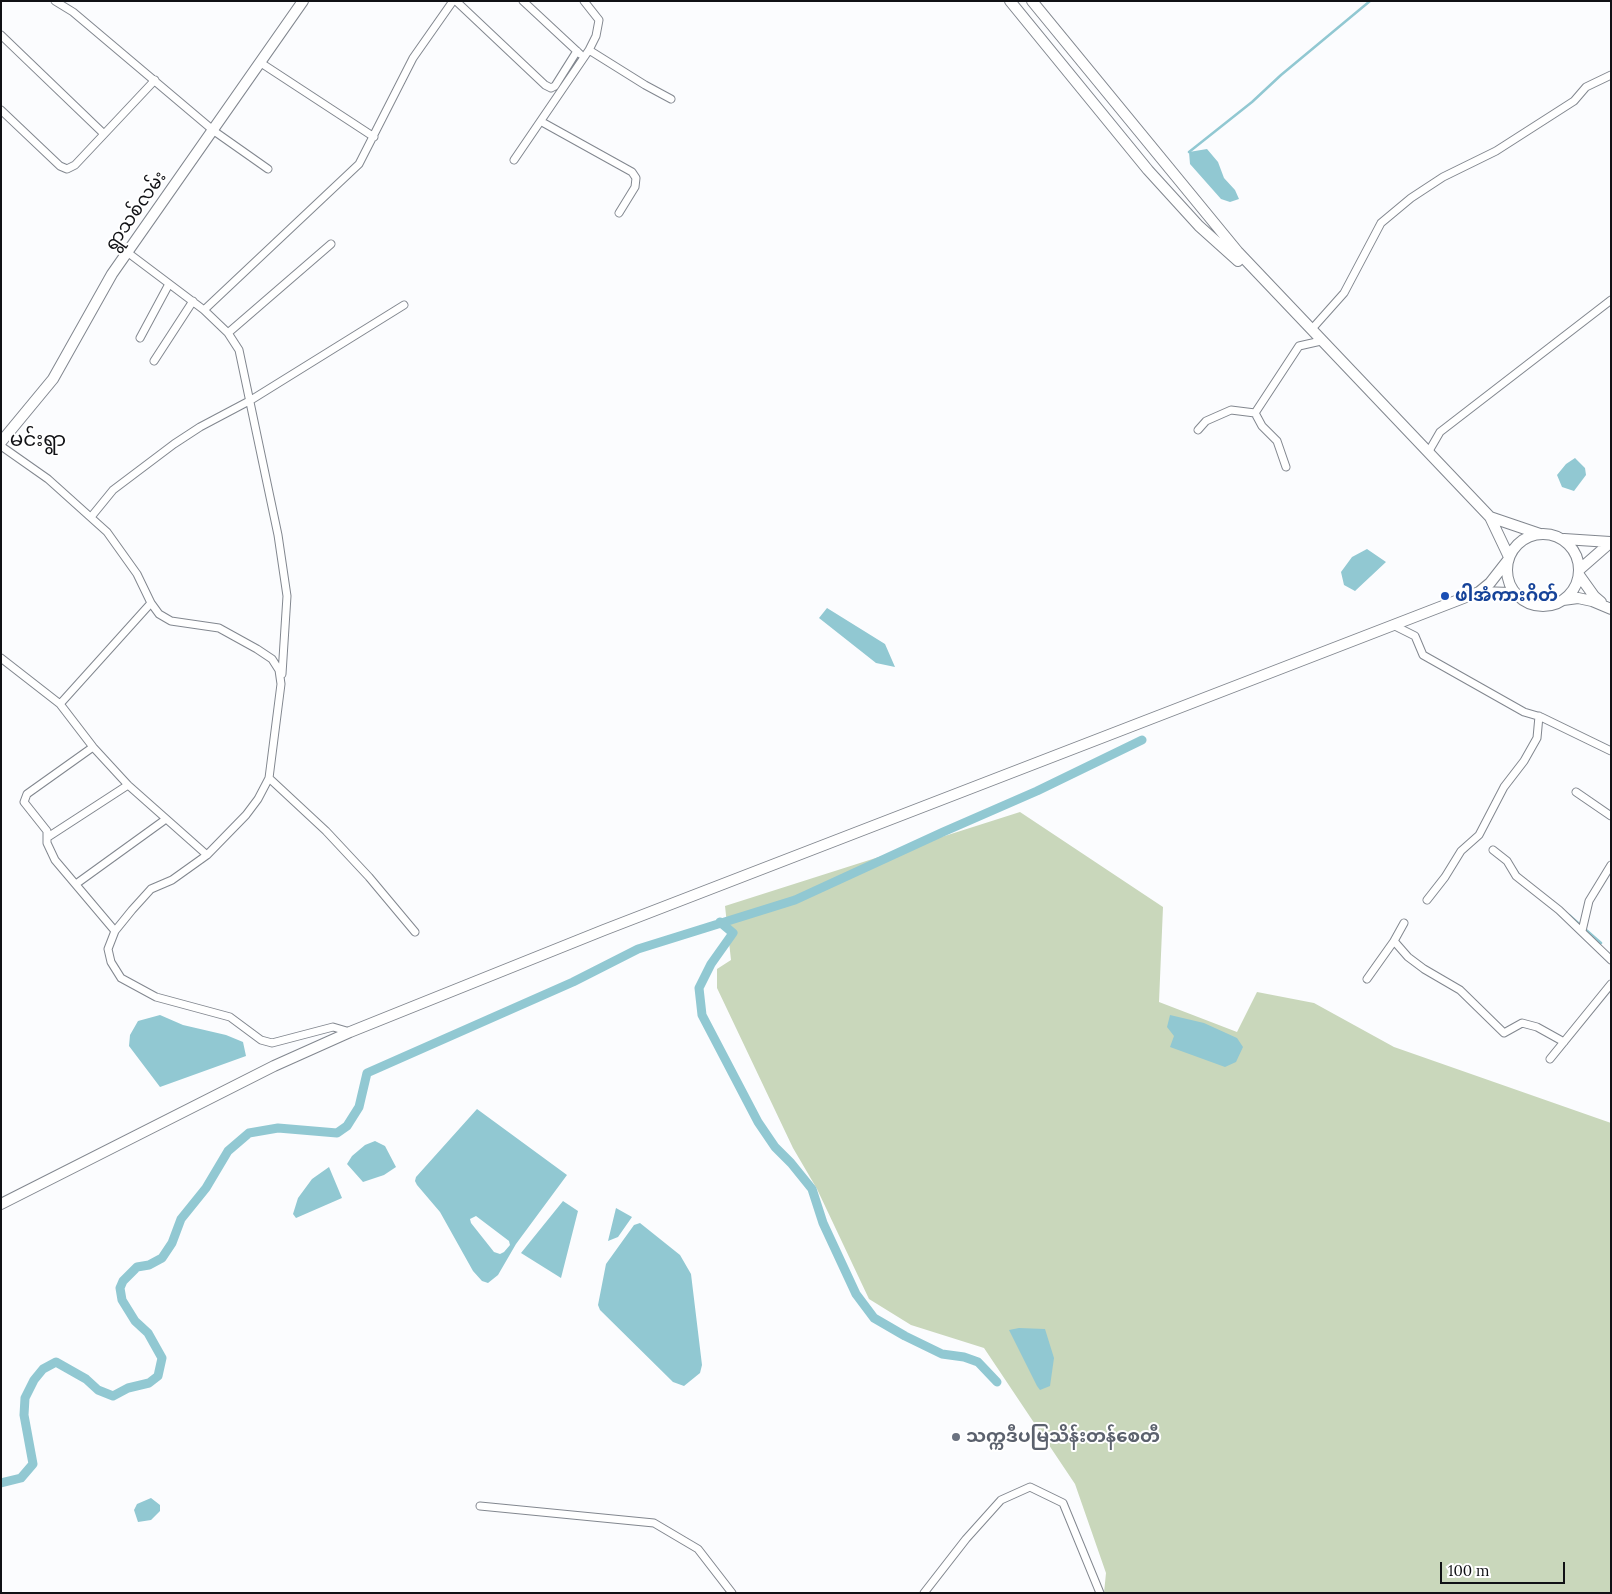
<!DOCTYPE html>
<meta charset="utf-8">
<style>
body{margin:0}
#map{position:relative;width:1612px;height:1594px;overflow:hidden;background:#fbfcfe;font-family:Lora,serif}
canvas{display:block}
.frame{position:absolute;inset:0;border:2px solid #101115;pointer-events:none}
.scale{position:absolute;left:1440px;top:1562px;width:125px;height:22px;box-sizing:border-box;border:2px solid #101115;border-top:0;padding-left:6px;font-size:15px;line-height:18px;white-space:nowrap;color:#101115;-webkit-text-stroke:4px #fff;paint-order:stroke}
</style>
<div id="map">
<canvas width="1612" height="1594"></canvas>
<div class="frame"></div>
<div class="scale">100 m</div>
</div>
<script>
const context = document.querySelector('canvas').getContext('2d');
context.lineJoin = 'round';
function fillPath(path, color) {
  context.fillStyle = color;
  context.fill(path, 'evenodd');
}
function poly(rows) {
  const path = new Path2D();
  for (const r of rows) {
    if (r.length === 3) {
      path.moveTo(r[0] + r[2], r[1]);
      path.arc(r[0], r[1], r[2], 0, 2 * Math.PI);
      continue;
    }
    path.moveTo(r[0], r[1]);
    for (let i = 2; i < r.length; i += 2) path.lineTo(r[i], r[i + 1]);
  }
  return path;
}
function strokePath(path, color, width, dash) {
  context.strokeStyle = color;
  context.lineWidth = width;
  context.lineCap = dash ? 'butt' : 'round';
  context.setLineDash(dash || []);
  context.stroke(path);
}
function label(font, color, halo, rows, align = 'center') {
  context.font = font + ' Lora,"Noto Sans Myanmar",serif';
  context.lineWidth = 4;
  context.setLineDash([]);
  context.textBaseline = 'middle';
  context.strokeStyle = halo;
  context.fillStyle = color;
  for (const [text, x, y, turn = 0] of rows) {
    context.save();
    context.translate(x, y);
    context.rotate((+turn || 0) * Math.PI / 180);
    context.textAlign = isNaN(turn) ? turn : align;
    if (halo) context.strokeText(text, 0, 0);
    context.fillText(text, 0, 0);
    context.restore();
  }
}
fillPath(poly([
 [1020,812,1163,907,1159,1002,1237,1032,1257,992,1314,1003,1394,1047,1611,1123,1611,1593,1104,1593,1106,1573,1075,1484,984,1348,911,1325,869,1299,817,1189,793,1148,717,988,717,969,731,960,725,906]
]), '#c9d7bb');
fillPath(poly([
 [1207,149,1218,162,1224,178,1235,190,1239,199,1230,202,1221,199,1190,164,1189,152],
 [1575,458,1585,468,1586,475,1574,491,1562,487,1557,475,1566,464],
 [1367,549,1386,562,1355,591,1344,585,1341,572,1352,557],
 [827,608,885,644,895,667,876,663,819,618],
 [160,1015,183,1025,226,1035,243,1042,246,1056,160,1087,129,1046,130,1035,138,1021],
 [1170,1015,1204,1023,1237,1038,1243,1047,1236,1062,1225,1067,1170,1047,1174,1036,1167,1027],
 [477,1109,567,1175,516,1244,498,1275,488,1283,482,1281,473,1271,440,1212,417,1185,415,1181,416,1177],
 [476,1216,509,1241,510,1245,504,1252,500,1254,494,1252,471,1223,470,1219],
 [375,1141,385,1146,396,1167,384,1175,363,1182,347,1164,352,1156,365,1145],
 [329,1167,342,1198,296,1218,293,1214,298,1198,312,1179],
 [563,1201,578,1211,561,1278,521,1253],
 [616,1208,632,1217,618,1237,608,1241],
 [640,1223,680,1255,691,1274,702,1365,700,1373,684,1386,673,1382,600,1310,598,1305,606,1264,634,1225],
 [1019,1328,1045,1329,1054,1358,1050,1386,1040,1390,1037,1386,1009,1330],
 [151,1498,160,1505,160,1511,151,1520,138,1522,134,1510,137,1504]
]), '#91c8d2');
strokePath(poly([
 [1189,152,1252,102,1281,75,1370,1],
 [1513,866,1520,876],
 [1569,915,1601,943]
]), '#91c8d2', 2.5);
strokePath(poly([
 [720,922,733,933,711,964,699,988,702,1015,758,1122,775,1147,791,1163,812,1189,823,1223,856,1294,874,1318,905,1336,942,1354,964,1357,978,1362,997,1382],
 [1,1483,21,1478,33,1464,24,1415,25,1398,34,1380,43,1369,56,1362,86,1379,98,1390,113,1396,128,1388,149,1383,158,1376,162,1358,148,1333,135,1321,122,1300,120,1288,123,1281,137,1267,149,1265,162,1258,172,1243,181,1219,206,1188,228,1151,249,1133,278,1128,337,1133,347,1126,359,1107,367,1073,573,982,638,949,795,900,943,832,1037,791,1142,740]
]), '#91c8d2', 9);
const street = poly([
 [55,1,73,12,214,131,268,169],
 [456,1,545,85,551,88,555,86,577,51],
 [523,1,580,54],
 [584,1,599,20,596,36,589,50,645,85,671,99],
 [1,35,104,134],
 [261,63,374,137],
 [1,110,60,166,67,169,75,165,155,80],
 [542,122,632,172,636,178,635,187,619,213],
 [514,160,589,50],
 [127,252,204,310,228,333,239,350,278,535,287,596,282,674],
 [204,310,359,164,413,58,453,1],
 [1311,330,1344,293,1381,223,1411,198,1443,177,1496,151,1574,101,1586,87,1611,75],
 [228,333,331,244],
 [140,338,169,284],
 [154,361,193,301],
 [1198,430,1206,421,1231,410,1255,413],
 [1,446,48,479,107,532,137,574,151,603,159,614,171,621,219,628,257,649,272,659,279,670,281,684,269,778,258,799,246,815,207,855,172,880,151,889,132,910,115,931,108,949,111,962,121,978,156,997,230,1017,261,1040,272,1043,333,1027,350,1032],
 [1429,451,1440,432,1611,300],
 [1286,467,1277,441,1262,426,1255,413,1299,346,1321,341],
 [91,517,113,490,174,444,200,427,251,400,404,305],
 [1393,625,1415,636,1423,655,1524,712,1541,717,1611,751],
 [1,658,60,704,93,747,128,785,207,855],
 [60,704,151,603],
 [93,747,27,794,24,802,47,831,47,843,55,860,115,931],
 [269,778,326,831,369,877,415,932],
 [1576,792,1611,816],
 [48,837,128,785],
 [1493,850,1507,861,1516,876,1559,910,1611,960],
 [76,884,166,819],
 [1427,900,1445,877,1461,851,1479,835,1504,787,1524,761,1537,738,1539,716],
 [1582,931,1589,901,1611,865],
 [1394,941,1404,923],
 [1367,979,1394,941,1408,957,1424,969,1460,990,1504,1033,1522,1023,1537,1027,1564,1042],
 [1550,1059,1611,984],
 [480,1506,654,1523,698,1549,732,1593],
 [924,1593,966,1539,1001,1500,1030,1487,1063,1503,1100,1593]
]);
const secondary = poly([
 [1010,1,1148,170,1199,226,1238,261],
 [1032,1,1238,252,1490,517,1509,557],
 [1,442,53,379,112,274,303,1],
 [1490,517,1540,534],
 [1543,570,36],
 [1564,539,1610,542],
 [1579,570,1611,542],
 [1579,575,1594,596,1601,602],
 [1479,592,1511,593,1519,597],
 [1563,600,1578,598,1592,601,1611,609],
 [1,1204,274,1066,350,1032,604,930,1479,592,1490,583,1508,560]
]);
strokePath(street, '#82878f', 9);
strokePath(secondary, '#82878f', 12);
strokePath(street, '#fff', 7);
strokePath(secondary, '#fff', 10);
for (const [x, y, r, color] of [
 [1445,596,5,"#1a4fb4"],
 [956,1437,5,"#6b7280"]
]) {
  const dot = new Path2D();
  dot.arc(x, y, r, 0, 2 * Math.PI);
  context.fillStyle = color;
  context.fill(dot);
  strokePath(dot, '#fff', 2);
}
label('18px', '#101115', '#fff', [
 ["ရွာသစ်လမ်း",136,211,-55]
]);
label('bold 18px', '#164399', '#fff', [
 ["ဖါအံကားဂိတ်",1455,596]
], 'left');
label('bold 18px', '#5b616d', '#fff', [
 ["သက္ကဒီပမြသိန်းတန်စေတီ",966,1437]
], 'left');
label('20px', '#101115', '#fff', [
 ["မင်းရွာ",38,440]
]);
</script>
